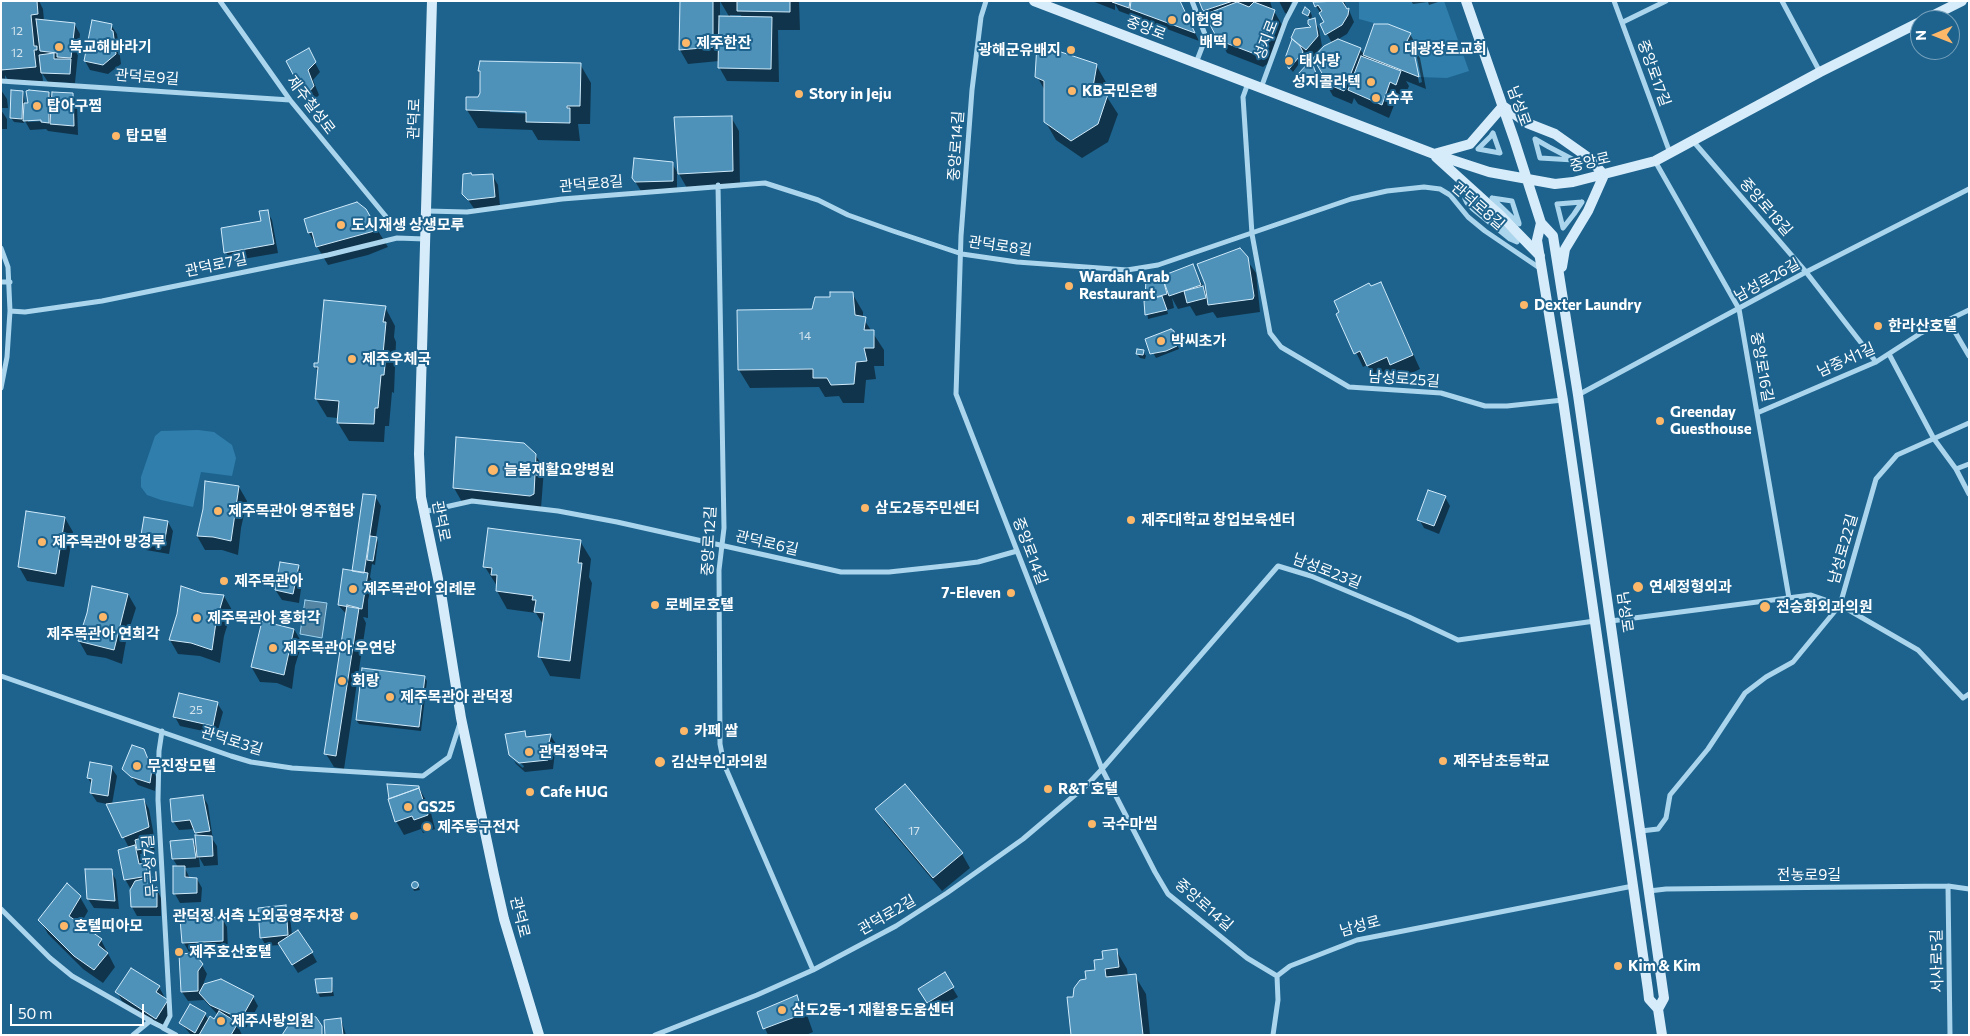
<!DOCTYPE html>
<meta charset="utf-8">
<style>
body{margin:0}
#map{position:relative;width:1970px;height:1036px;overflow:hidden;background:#1d638e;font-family:Commissioner,sans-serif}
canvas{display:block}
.frame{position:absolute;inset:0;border:2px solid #fff;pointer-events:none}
.north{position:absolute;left:1910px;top:10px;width:50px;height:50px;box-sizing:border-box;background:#1d638e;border:1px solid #77a1bb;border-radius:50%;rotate:269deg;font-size:14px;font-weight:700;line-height:20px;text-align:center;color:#fff}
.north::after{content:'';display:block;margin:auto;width:18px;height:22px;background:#fdb769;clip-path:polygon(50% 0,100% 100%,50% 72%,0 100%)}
.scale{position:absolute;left:10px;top:1004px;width:134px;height:22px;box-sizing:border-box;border:2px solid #fff;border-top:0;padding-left:6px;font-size:15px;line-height:18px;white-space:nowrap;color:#fff;-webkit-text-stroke:4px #1d638e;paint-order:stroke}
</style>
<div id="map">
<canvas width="1970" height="1036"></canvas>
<div class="frame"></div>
<div class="north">N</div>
<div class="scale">50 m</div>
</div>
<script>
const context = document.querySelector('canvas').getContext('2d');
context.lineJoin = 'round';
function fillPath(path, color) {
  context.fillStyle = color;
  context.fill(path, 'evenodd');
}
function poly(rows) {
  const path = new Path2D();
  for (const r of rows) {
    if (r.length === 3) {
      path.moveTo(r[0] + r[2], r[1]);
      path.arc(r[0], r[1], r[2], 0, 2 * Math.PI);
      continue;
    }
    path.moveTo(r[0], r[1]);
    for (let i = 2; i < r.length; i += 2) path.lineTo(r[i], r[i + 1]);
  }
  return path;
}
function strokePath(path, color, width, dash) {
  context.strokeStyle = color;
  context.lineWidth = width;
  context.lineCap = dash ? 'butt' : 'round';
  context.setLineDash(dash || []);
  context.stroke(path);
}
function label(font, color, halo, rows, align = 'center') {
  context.font = font + ' Commissioner,"Noto Sans KR",sans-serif';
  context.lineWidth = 4;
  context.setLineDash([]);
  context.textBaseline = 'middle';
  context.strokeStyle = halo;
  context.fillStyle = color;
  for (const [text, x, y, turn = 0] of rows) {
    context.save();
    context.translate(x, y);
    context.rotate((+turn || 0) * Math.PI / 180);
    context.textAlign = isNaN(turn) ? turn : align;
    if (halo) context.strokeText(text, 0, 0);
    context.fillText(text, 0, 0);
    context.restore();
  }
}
fillPath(poly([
 [1359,1,1444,1,1469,71,1447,78,1419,77,1412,43,1407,41,1410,33,1359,19],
 [198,430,214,432,232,445,236,458,232,476,201,472,193,507,161,500,147,495,141,487,141,477,155,436,161,431]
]), '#307eac');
const water = poly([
 [305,600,327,603,322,638,300,634,305,600]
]);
fillPath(water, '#5485a2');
strokePath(water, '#9ed2ef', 1);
fillPath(poly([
 [1,1,39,1,43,9,44,21,75,25,80,34,75,83,48,82,42,73,43,81,10,84,5,75,5,81,1,82],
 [681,1,720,1,720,18,730,18,720,1,799,1,800,30,778,30,779,82,727,81,719,67,719,61,688,64,680,50],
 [730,15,741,15,742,18,730,18],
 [1092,1,1179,1,1199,41,1119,11,1115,4,1115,10],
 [1201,1,1270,1,1272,8,1269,9,1274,11,1282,25,1270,62,1263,67,1227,53],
 [1279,1,1292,1,1287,14,1285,13],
 [1318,1,1344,1,1346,6,1344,7,1346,11,1349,10,1354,22,1347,34,1337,40,1360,49,1364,55,1410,34,1418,48,1416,52,1420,58,1426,89,1406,81,1409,86,1404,98,1398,95,1389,118,1358,104,1354,98,1352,104,1333,96,1325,82,1324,74,1314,56,1312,58,1301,50,1304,57,1293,72,1287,65,1297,45,1293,38,1312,28,1314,20,1319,29,1322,46,1314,55,1316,57,1332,43,1322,25,1326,22,1316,6,1315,2],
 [1413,49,1416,53,1422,82,1419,83],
 [1411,1,1441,1,1429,5,1428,2,1413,4],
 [1310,11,1312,16,1311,19,1304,13],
 [93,21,111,25,117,34,121,64,108,74,90,70,85,61],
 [308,50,320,72,313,80,319,95,313,101,296,78],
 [481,62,580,64,591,83,590,124,578,124,580,141,538,140,532,130,478,128,467,110,479,98,481,93,479,71],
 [490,110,532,111,532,114,490,112],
 [1311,62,1313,65,1320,84,1301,78,1299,74],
 [1096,65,1107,84,1105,94,1118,114,1108,142,1082,158,1056,140,1045,121,1045,91,1037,76],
 [1,90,7,99,8,108,1,108],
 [12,92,23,92,25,104,30,105,49,93,53,100,72,94,77,103,78,135,48,131,46,129,30,130,24,119,24,123,14,122,11,118],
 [47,119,47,121,28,122,28,120],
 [1,110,7,119,7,129,1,129],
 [731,117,739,131,740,184,687,188,679,174,676,118],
 [672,163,677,172,677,190,641,191,633,178],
 [492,175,498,185,500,206,475,210,464,194,472,176],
 [365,210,388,247,368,255,328,265,309,233],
 [267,211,272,220,278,253,231,261,226,252,263,222],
 [1240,250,1256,273,1260,312,1217,318,1213,312,1196,316,1190,306,1178,309,1172,298,1174,308,1167,310,1168,314,1148,319,1146,302,1162,277,1193,266,1208,296],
 [1381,283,1420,369,1399,379,1395,371,1376,379,1367,365,1363,367,1338,314,1370,288],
 [852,293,863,312,863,318,884,350,884,366,874,366,876,379,866,380,864,403,843,403,839,396,825,397,819,387,750,388,739,370,813,310,831,298],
 [385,307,395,326,394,337,396,342,394,393,392,392,389,426,385,426,384,442,349,441,338,423,338,418,327,417,316,399,319,372,315,367],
 [1173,332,1179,349,1156,358,1146,340],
 [1143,351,1146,356,1145,359,1140,358,1137,354],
 [535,454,544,469,541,508,462,502,454,488],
 [239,487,247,501,241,528,238,555,222,550,205,550,197,536,204,509],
 [375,496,381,506,376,537,378,542,375,565,372,564,370,577,373,582,368,600,368,618,363,617,366,623,344,769,334,767,326,754,347,615,339,606,344,587,353,573],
 [1445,497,1450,506,1439,534,1424,528,1419,519],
 [27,512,65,518,73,532,64,587,27,581,19,567],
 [168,522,173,531,169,554,146,550,141,541],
 [580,541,591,559,589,577,592,583,580,679,550,676,540,657,544,626,536,613,507,609,497,591,497,586,485,567],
 [281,563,298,566,303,575,299,603,282,600,276,591],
 [128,594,136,608,127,636,122,664,106,658,87,655,79,641],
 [202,594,224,596,232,610,224,636,220,663,200,656,178,654,170,640,181,599],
 [263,623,294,629,302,643,295,666,292,689,277,683,260,682,252,668],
 [424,677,427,681,421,731,359,724,356,720],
 [217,703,223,712,217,734,180,726,175,717],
 [524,733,527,738,551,736,556,744,553,769,525,772,516,764,514,761,523,768,524,766,512,756],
 [143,750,157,779,155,791,138,785,124,768],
 [111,767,117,776,112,804,144,800,149,809,154,836,151,838,155,851,140,854,142,865,145,864,161,898,161,916,137,916,132,907,132,888,130,888,125,879,129,848,107,804,97,802,91,793,92,785,88,778],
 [905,786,962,854,970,868,942,891,885,823,877,809],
 [418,787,429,805,435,829,423,833,421,829,404,835,396,821],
 [203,796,208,805,213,840,217,846,218,865,204,866,199,857,200,867,185,868,190,879,197,879,202,888,201,902,180,903,175,894,174,867,178,867,173,859,192,840,198,849,198,836,195,829,179,830,173,821],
 [111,871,116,880,119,909,94,908,88,899],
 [417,883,420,890,414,891,412,884],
 [80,897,88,911,80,925,101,940,115,967,103,983,83,969,48,934,40,920],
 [285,907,290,916,292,935,312,953,317,962,298,973,280,945,266,946,261,937],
 [222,918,227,927,228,950,189,952,184,943,181,920],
 [1116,950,1127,969,1128,976,1135,976,1146,994,1150,1035,1072,1035,1074,998,1104,960],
 [202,965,207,974,203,985,221,981,253,997,258,1006,246,1028,237,1024,242,1035,191,1035,181,1023,205,1014,209,1021,215,1020,218,1015,204,1000,188,1001,182,992],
 [944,974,958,997,933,1012,919,989],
 [331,979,334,996,320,997,318,993],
 [159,987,164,996,163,998,172,1010,161,1027,122,1001,117,992],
 [796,996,807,1015,813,1032,806,1035,768,1035,758,1013],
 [341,1019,346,1035,327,1035]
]), '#0007');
const building = poly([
 [1,1,37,1,38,14,31,15,34,46,37,46,37,50,34,50,36,67,1,70,1,1],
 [680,1,713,1,713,47,679,50,680,1],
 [737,1,790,1,790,12,737,11,737,1],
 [1112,1,1130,1,1129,8,1112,2,1112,1],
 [1131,1,1180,1,1195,33,1130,9,1131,1],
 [1199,1,1233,1,1203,11,1199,1],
 [1342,1,1347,9,1349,8,1348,15,1342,25,1325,35,1320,24,1324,22,1319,13,1322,11,1318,5,1315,7,1313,2,1342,1],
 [1237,2,1249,7,1254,2,1275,10,1263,48,1255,54,1218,40,1208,21,1206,14,1237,2],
 [1305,7,1310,11,1308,16,1302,13,1305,7],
 [719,16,772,17,771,69,718,68,719,16],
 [1315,18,1318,36,1306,50,1291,38,1295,29,1311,27,1308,24,1308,20,1315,18],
 [36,19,75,23,71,58,57,57,57,53,40,51,36,19],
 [92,20,112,24,111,30,113,31,116,54,103,65,84,61,92,20],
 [1374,24,1388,24,1411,33,1407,41,1412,43,1419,77,1363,55,1374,24],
 [1292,39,1300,46,1303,52,1289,69,1284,61,1292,39],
 [1338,39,1361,48,1344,91,1323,82,1323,75,1313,58,1324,46,1338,39],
 [1037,44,1097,64,1093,87,1108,94,1098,124,1071,141,1044,122,1044,81,1035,77,1037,44],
 [309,48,316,62,308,70,314,86,308,93,295,78,286,61,309,48],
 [54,53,54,59,71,59,70,74,41,73,39,55,54,53],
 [1361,56,1401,71,1396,85,1390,82,1382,105,1348,90,1361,56],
 [1311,60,1319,81,1298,74,1311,60],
 [480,61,581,63,580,106,567,106,567,108,570,108,570,123,526,122,526,112,466,110,466,97,478,97,480,93,480,71,478,71,480,61],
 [11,90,23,91,22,119,10,118,11,90],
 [29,90,49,92,49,123,41,122,41,120,23,121,24,103,28,103,26,91,29,90],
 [52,92,73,93,74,126,50,124,52,92],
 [732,116,733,171,678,174,674,117,732,116],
 [634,158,673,162,673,181,635,182,632,178,634,158],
 [471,173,472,175,493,174,495,197,468,200,462,194,463,174,471,173],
 [357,202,366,209,378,230,316,247,312,232,308,233,304,219,357,202],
 [268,210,274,244,224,253,221,228,261,221,259,211,268,210],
 [1240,248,1248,257,1254,296,1253,299,1208,305,1205,284,1197,264,1240,248],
 [1193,264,1201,285,1169,296,1162,276,1193,264],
 [1162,275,1167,294,1145,300,1146,278,1162,275],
 [1381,282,1413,355,1390,365,1387,357,1367,366,1360,351,1354,354,1336,314,1339,312,1334,301,1369,283,1371,286,1381,282],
 [1203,286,1206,298,1187,303,1184,291,1203,286],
 [830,292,853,292,855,315,866,317,864,330,874,330,874,348,864,348,867,361,856,362,854,384,831,385,827,378,813,378,813,369,738,370,737,310,812,309,815,297,830,297,830,292],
 [1162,296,1167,310,1145,315,1144,301,1162,296],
 [324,300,386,306,383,322,386,322,383,354,386,354,384,375,381,375,378,408,375,408,374,424,337,423,339,401,315,399,318,367,314,367,314,363,318,363,324,300],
 [1171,329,1174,331,1177,346,1166,351,1150,354,1145,339,1171,329],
 [1137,349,1144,350,1143,355,1136,354,1137,349],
 [456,437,524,443,536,454,534,494,530,496,453,488,456,437],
 [537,462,542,464,542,476,536,475,537,462],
 [205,481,239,486,231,541,213,537,197,536,203,509,205,481],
 [1428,490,1446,496,1434,526,1417,520,1428,490],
 [363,494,376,495,364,573,352,571,363,494],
 [26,511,65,517,56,574,18,567,26,511],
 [144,517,168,521,164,545,140,541,144,517],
 [488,528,581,540,578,563,582,563,570,661,538,657,544,613,534,612,536,600,532,600,533,596,496,591,497,575,491,575,492,568,483,567,488,528],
 [370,536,377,537,373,561,367,560,370,536],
 [280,562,299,565,293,594,275,590,280,562],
 [343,569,368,573,362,609,338,605,343,569],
 [92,586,128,594,114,650,78,641,87,613,92,586],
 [181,586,202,593,224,595,216,622,212,650,191,643,169,640,177,614,181,586],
 [347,605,359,608,336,756,324,754,347,605],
 [262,621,294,629,284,675,251,667,262,621],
 [362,668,425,676,419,727,356,720,362,668],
 [179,693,218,702,213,726,173,717,179,693],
 [525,731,526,737,551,734,547,751,548,760,519,763,509,755,505,734,525,731],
 [132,745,144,749,152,769,150,783,131,777,122,769,132,745],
 [90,762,112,766,108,796,90,793,92,779,87,778,90,762],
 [387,784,419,786,419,788,389,799,387,784],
 [905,784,963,853,933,878,875,809,905,784],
 [419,788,428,815,414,820,412,816,395,822,388,799,419,788],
 [203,795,210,831,195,833,190,820,172,822,170,799,203,795],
 [144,799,149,827,122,838,106,804,144,799],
 [151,835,154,847,137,850,135,840,151,835],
 [195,835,212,836,213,856,197,857,195,835],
 [193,839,196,858,172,859,170,841,193,839],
 [135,845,139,864,146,863,148,876,124,880,118,850,135,845],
 [173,866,185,866,185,877,197,878,197,893,173,894,173,866],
 [85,869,112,869,115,901,87,899,85,869],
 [152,877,153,888,157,887,157,907,131,907,130,890,135,881,152,877],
 [415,885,3.5],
 [67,883,81,896,69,916,102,939,98,945,108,953,94,970,74,956,38,920,67,883],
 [286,905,288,935,260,938,258,908,286,905],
 [223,917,223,941,182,943,180,919,223,917],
 [298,930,313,952,292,965,278,943,298,930],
 [1117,949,1119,967,1105,969,1106,977,1136,974,1143,1035,1071,1035,1067,997,1073,997,1074,988,1080,980,1086,979,1085,971,1095,970,1094,960,1103,959,1102,951,1117,949],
 [194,953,203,964,198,971,198,991,181,992,179,954,194,953],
 [131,968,160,986,156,992,168,1000,156,1019,115,992,131,968],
 [945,972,954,987,927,1003,918,989,945,972],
 [332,978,332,992,317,993,315,979,332,978],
 [221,979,254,996,241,1019,210,1005,199,993,204,984,221,979],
 [797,995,803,1014,763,1029,757,1012,797,995],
 [190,1004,206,1013,195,1033,179,1023,190,1004],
 [219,1011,238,1023,231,1035,199,1035,210,1016,214,1019,219,1011],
 [297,1012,316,1017,322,1026,322,1035,282,1035,297,1012],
 [341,1018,343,1035,325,1035,324,1020,341,1018]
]);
fillPath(building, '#4e91b9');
strokePath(building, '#d0eafa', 1);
strokePath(poly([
 [220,1,290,100,388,219],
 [986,1,981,17,972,90,961,236,956,394,1102,769,1155,872,1168,894,1247,958,1277,976],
 [1192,1,1206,37,1196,63],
 [1614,1,1670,153],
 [1782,1,1820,72],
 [1623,22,1666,1],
 [1,81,290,100],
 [1248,83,1243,97,1252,234,1270,333,1281,347,1349,387,1441,393,1485,406,1507,406,1563,400],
 [1261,88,1286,20,1296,1],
 [1493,133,1500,153,1478,149,1491,136,1493,133],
 [1535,139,1549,147,1574,160,1540,158,1535,139],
 [1693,141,1806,272,1876,362],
 [1655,161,1739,309,1789,598],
 [718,185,724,528,719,570,720,744,724,764,813,970],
 [1468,198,1477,204,1517,242,1510,239,1473,209,1467,203,1465,199,1468,198],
 [1492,198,1512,201,1519,223,1519,224,1492,198],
 [1582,202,1574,214,1563,228,1557,204,1582,202],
 [427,211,467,212,562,199,765,183,818,200,848,215,893,231,962,254,1017,262,1127,270,1158,265,1351,199,1387,191,1424,187,1440,189,1450,195,1468,217,1485,231,1541,269],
 [1,248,8,267,10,311,7,357,1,388],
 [1,282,10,282],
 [10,311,25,312,102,301,328,255,397,238,425,239],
 [1948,320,1969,356],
 [1889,354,1934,439,1956,469,1969,494],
 [1578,395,1806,272,1969,189],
 [1757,413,1876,362,1921,333,1969,310],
 [1956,469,1969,464],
 [423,512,472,501,558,511,617,522,841,572,889,572,954,565,978,562,1017,551],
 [1611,621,1811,595,1840,605,1918,650,1963,698,1969,694],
 [1,676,231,756,251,762,292,768,423,776,449,757,460,723],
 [1641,831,1658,829,1666,818,1670,795,1708,749,1745,693,1766,677,1793,662,1840,605,1876,479,1897,455,1969,423],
 [1948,886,1950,1035],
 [1649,891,1666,889,1948,886,1969,889],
 [1,909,50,958,72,976,151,1021],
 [1277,976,1290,966,1357,940,1633,886],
 [163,1028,176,1035],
 [133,1035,150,1021,164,1028,170,1016,158,800,159,751,162,731],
 [655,1035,757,995,813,970,896,926,947,893,1023,839,1088,784,1102,769,1278,566,1311,576,1409,617,1458,640,1595,621],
 [1273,1035,1278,1000,1277,976]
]), '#aad5ed', 5);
strokePath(poly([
 [432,1,419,454,421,497,441,593,461,718,494,875,504,919,539,1035],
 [1034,1,1434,154,1489,172,1555,184,1573,182,1655,161,1820,72,1920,22],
 [1466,1,1514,139,1541,223,1537,240,1563,400,1648,990,1649,999,1658,1009,1662,1035],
 [1924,20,1962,1],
 [1434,154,1470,144,1503,106,1527,123,1555,134,1589,158,1604,175,1588,211,1565,249,1562,267],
 [1436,157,1500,215,1540,256],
 [1541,223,1553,236,1578,395,1664,998,1658,1009]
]), '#d7ecfa', 10);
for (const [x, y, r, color] of [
 [1172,20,5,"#fdb769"],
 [1237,42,5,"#fdb769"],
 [686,43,5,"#fdb769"],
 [59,47,5,"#fdb769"],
 [1394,49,5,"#fdb769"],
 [1071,50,5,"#fdb769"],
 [1289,61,5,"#fdb769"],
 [1371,82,5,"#fdb769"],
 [1072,91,5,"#fdb769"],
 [799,94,5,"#fdb769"],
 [1376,98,5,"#fdb769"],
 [37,106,5,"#fdb769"],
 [116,136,5,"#fdb769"],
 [341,225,5,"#fdb769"],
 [1069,286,5,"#fdb769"],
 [1524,305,5,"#fdb769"],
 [1878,326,5,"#fdb769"],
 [1161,341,5,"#fdb769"],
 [352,359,5,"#fdb769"],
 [1660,421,5,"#fdb769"],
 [493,470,6,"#fdb769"],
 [865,508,5,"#fdb769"],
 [218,511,5,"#fdb769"],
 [1131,520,5,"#fdb769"],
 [42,542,5,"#fdb769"],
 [224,581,5,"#fdb769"],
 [1638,587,6,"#fdb769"],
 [353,589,5,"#fdb769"],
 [1011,593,5,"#fdb769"],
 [655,605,5,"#fdb769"],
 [1765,607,6,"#fdb769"],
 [103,617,5,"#fdb769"],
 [197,618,5,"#fdb769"],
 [273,648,5,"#fdb769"],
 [342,681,5,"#fdb769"],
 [390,697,5,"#fdb769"],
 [684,731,5,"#fdb769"],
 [529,752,5,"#fdb769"],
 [1443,761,5,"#fdb769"],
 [660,762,6,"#fdb769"],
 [137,766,5,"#fdb769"],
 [1048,789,5,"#fdb769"],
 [530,792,5,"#fdb769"],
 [408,807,5,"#fdb769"],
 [1092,824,5,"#fdb769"],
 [427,827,5,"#fdb769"],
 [354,916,5,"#fdb769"],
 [64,926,5,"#fdb769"],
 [179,952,5,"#fdb769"],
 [1618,966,5,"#fdb769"],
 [782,1010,5,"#fdb769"],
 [221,1021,5,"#fdb769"]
]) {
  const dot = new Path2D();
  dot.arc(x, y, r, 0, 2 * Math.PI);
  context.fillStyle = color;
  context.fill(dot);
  strokePath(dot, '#1d638e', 2);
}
label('12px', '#d3e4ee', null, [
 ["12",17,31],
 ["12",17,53],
 ["14",805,336],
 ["25",196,710],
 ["17",914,831]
]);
label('bold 15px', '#fff', '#1d638e', [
 ["이헌영",1182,20],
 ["배떡",1227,42,"right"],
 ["제주한잔",696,43],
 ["북교해바라기",69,47],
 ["대광장로교회",1404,49],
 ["광해군유배지",1061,50,"right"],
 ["태사랑",1299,61],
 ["성지콜라텍",1361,82,"right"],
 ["KB국민은행",1082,91],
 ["Story in Jeju",809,94],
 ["슈푸",1386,98],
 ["탑아구찜",47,106],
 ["탑모텔",126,136],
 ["도시재생 상생모루",351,225],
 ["Wardah Arab",1079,277],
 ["Restaurant",1079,294],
 ["Dexter Laundry",1534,305],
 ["한라산호텔",1888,326],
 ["박씨초가",1171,341],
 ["제주우체국",362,359],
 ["Greenday",1670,412],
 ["Guesthouse",1670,429],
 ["늘봄재활요양병원",504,470],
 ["삼도2동주민센터",875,508],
 ["제주목관아 영주협당",228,511],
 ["제주대학교 창업보육센터",1141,520],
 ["제주목관아 망경루",52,542],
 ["제주목관아",234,581],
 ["연세정형외과",1649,587],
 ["제주목관아 외례문",363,589],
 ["7-Eleven",1001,593,"right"],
 ["로베로호텔",665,605],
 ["전승화외과의원",1776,607],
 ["제주목관아 홍화각",207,618],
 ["제주목관아 연희각",103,634,"center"],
 ["제주목관아 우연당",283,648],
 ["회랑",352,681],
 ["제주목관아 관덕정",400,697],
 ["카페 쌀",694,731],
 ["관덕정약국",539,752],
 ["제주남초등학교",1453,761],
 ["김산부인과의원",671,762],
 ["무진장모텔",147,766],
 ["R&T 호텔",1058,789],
 ["Cafe HUG",540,792],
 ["GS25",418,807],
 ["국수마씸",1102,824],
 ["제주동구전자",437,827],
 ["관덕정 서측 노외공영주차장",344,916,"right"],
 ["호텔띠아모",74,926],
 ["제주호산호텔",189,952],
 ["Kim & Kim",1628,966],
 ["삼도2동-1 재활용도움센터",792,1010],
 ["제주사랑의원",231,1021]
], 'left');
label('15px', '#fff', '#1d638e', [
 ["중앙로",1146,28,21],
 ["성지로",1266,40,-69],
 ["중앙로17길",1654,73,70],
 ["관덕로9길",147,77,4],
 ["제주칠성로",311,105,53],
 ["남성로",1519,106,70],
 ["관덕로",414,119,-88],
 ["중앙로14길",956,146,-86],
 ["중앙로",1590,162,-13],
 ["관덕로8길",591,184,-5],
 ["관덕로8길",1478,206,41],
 ["중앙로18길",1766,207,49],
 ["관덕로8길",1000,246,8],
 ["관덕로7길",216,265,-12],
 ["남성로26길",1767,280,-29],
 ["남중서1길",1846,360,-24],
 ["중앙로16길",1762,367,80],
 ["남성로25길",1404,379,4],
 ["관덕로",441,521,79],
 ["중앙로12길",709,541,-87],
 ["관덕로6길",767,543,13],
 ["남성로22길",1843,549,-74],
 ["중앙로14길",1030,551,69],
 ["남성로23길",1327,571,21],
 ["남성로",1625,612,82],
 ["관덕로3길",232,741,17],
 ["무근성7길",150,866,-94],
 ["전농로9길",1809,875],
 ["중앙로14길",1204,905,41],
 ["관덕로2길",887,915,-30],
 ["관덕로",520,917,76],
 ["남성로",1360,926,-15],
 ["서사로5길",1937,961,-91]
]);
</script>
